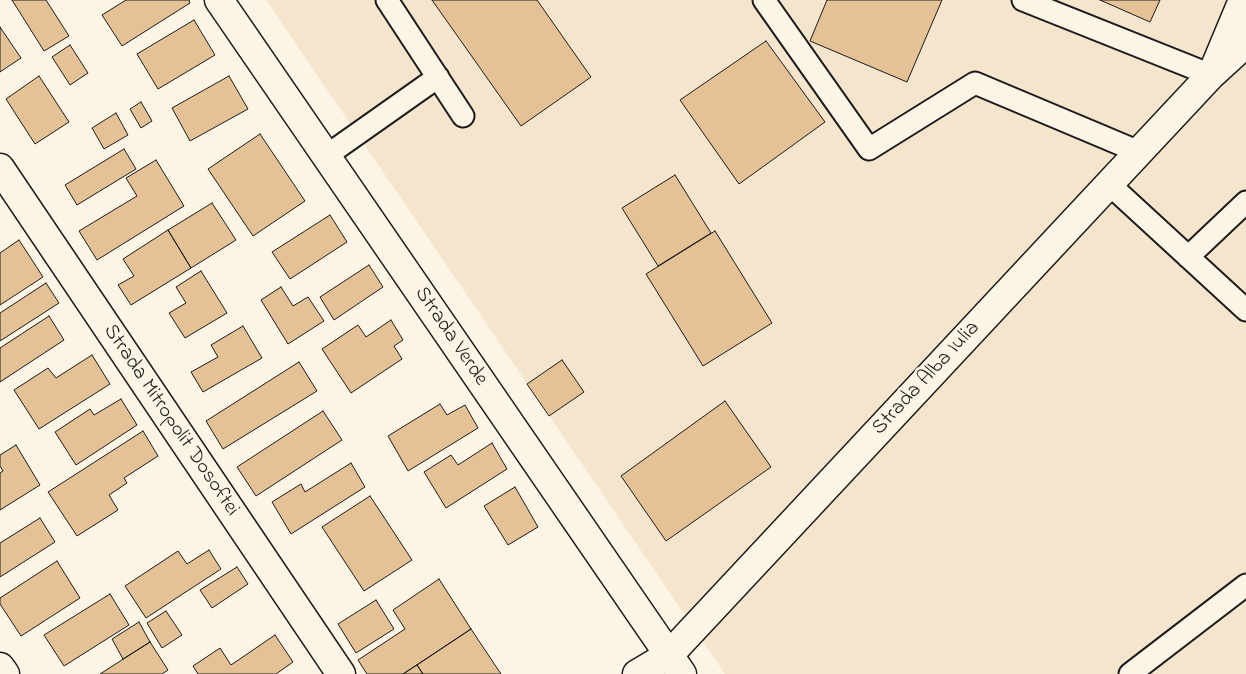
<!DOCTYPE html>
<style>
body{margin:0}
canvas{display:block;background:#fcf5e5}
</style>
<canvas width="1246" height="674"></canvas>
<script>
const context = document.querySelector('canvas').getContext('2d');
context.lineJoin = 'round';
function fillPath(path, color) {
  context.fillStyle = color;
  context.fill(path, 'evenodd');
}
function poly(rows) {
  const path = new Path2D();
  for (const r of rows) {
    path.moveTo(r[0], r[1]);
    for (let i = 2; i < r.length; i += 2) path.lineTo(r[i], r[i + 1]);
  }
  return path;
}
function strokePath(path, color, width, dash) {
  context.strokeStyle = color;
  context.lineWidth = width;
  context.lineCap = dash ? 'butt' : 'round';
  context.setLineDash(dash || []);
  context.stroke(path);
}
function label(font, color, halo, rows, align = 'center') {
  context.font = font + ' "Indie Flower",sans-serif';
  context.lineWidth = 5;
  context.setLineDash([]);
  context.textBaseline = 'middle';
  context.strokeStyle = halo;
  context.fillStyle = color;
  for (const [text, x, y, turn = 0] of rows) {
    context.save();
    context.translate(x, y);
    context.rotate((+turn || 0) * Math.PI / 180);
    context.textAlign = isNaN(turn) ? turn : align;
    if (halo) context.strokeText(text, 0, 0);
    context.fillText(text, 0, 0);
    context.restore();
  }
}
fillPath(poly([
 [266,0,1246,0,1246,674,725,674]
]), '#f5e5cd');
const building = poly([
 [12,0,46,0,69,36,44,51,12,0],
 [126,0,189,0,190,3,122,46,102,15,126,0],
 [432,0,537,0,591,77,521,126,432,0],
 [827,0,942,0,907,82,810,41,827,0],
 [1100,0,1160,0,1150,22,1100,0],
 [194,20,215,55,158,89,137,54,194,20],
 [0,27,21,58,0,72,0,27],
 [766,41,825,122,739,184,680,100,766,41],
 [70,45,88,73,70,85,52,57,70,45],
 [39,76,69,122,35,144,6,99,39,76],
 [229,76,248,109,190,141,172,108,229,76],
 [141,102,152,121,141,128,130,109,141,102],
 [116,113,128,135,104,149,92,128,116,113],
 [260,134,305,201,253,236,208,169,260,134],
 [124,149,136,169,77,205,65,185,124,149],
 [156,160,184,206,97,260,79,231,137,196,126,178,156,160],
 [675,175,711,233,658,266,622,208,675,175],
 [212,203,236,240,191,268,168,230,212,203],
 [330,215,347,242,290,279,272,252,330,215],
 [168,230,191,268,131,305,118,285,134,276,123,259,168,230],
 [715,231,772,323,703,366,646,274,715,231],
 [19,240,43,277,0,305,0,253,19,240],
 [369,265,383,287,334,320,320,297,369,265],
 [201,271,227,313,185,338,169,313,186,303,176,287,201,271],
 [46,283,59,303,0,341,0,313,46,283],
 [281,287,293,306,308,297,324,321,288,344,261,300,281,287],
 [49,316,64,340,0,382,0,348,49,316],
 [391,320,403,340,394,346,402,359,351,393,322,349,358,325,366,337,391,320],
 [243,326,262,358,203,392,191,372,218,357,211,345,243,326],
 [92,355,110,384,39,429,14,390,48,368,56,378,92,355],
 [562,360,584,392,549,416,527,384,562,360],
 [299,362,317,391,223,449,206,421,299,362],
 [121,399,137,425,76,465,55,432,90,409,94,415,121,399],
 [725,401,771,467,666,541,621,476,725,401],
 [440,404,447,415,465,405,478,428,408,471,388,436,440,404],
 [323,411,342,440,256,496,237,467,323,411],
 [143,431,158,456,124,478,127,483,109,495,118,510,77,536,48,492,143,431],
 [492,443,507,469,446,508,424,472,451,455,458,465,492,443],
 [16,445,40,485,0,510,0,473,3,471,0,466,0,455,16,445],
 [351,463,365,487,291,534,272,502,301,484,305,492,351,463],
 [515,487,538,527,508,545,484,506,515,487],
 [370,496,412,560,364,591,322,527,370,496],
 [40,518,55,542,0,577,0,543,40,518],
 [209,550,221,569,146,618,125,586,178,551,187,564,209,550],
 [57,561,80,598,21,636,0,604,0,598,57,561],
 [237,567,248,584,212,608,200,590,237,567],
 [439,579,471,629,403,674,367,674,358,660,405,629,393,610,439,579],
 [110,594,129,625,64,666,44,635,110,594],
 [376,600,394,629,356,653,338,624,376,600],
 [166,611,182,635,162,648,147,623,166,611],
 [139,622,150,642,123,659,112,639,139,622],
 [471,629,501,674,423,674,417,665,471,629],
 [275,635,293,662,276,674,198,674,193,666,220,648,231,665,275,635],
 [150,642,168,670,162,674,100,674,150,642],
 [417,665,423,674,403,674,417,665]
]);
fillPath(building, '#e5c196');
strokePath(building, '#1c1c1c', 1);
const service = poly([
 [387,0,463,116],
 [764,0,869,149,975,83,1139,152],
 [1023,0,1211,75],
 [326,156,438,77],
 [1109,184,1246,310],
 [1188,257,1246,202],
 [1130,674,1246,585]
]);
const minor = poly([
 [219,0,682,674],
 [0,168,341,674],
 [0,667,5,674]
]);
const tertiary = poly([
 [1215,67,1243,0],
 [637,674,669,655,1139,152,1211,75,1246,43]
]);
strokePath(service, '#1c1c1c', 25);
strokePath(minor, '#1c1c1c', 31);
strokePath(tertiary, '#1c1c1c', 31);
strokePath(service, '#fcf5e5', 21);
strokePath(minor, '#fcf5e5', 28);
strokePath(tertiary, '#fcf5e5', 28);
label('21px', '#1c1c1c', '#fcf5e5', [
 ["Strada Verde",450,337,56],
 ["Strada Alba Iulia",927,379,-47],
 ["Strada Mitropolit Dosoftei",170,421,56]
]);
</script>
